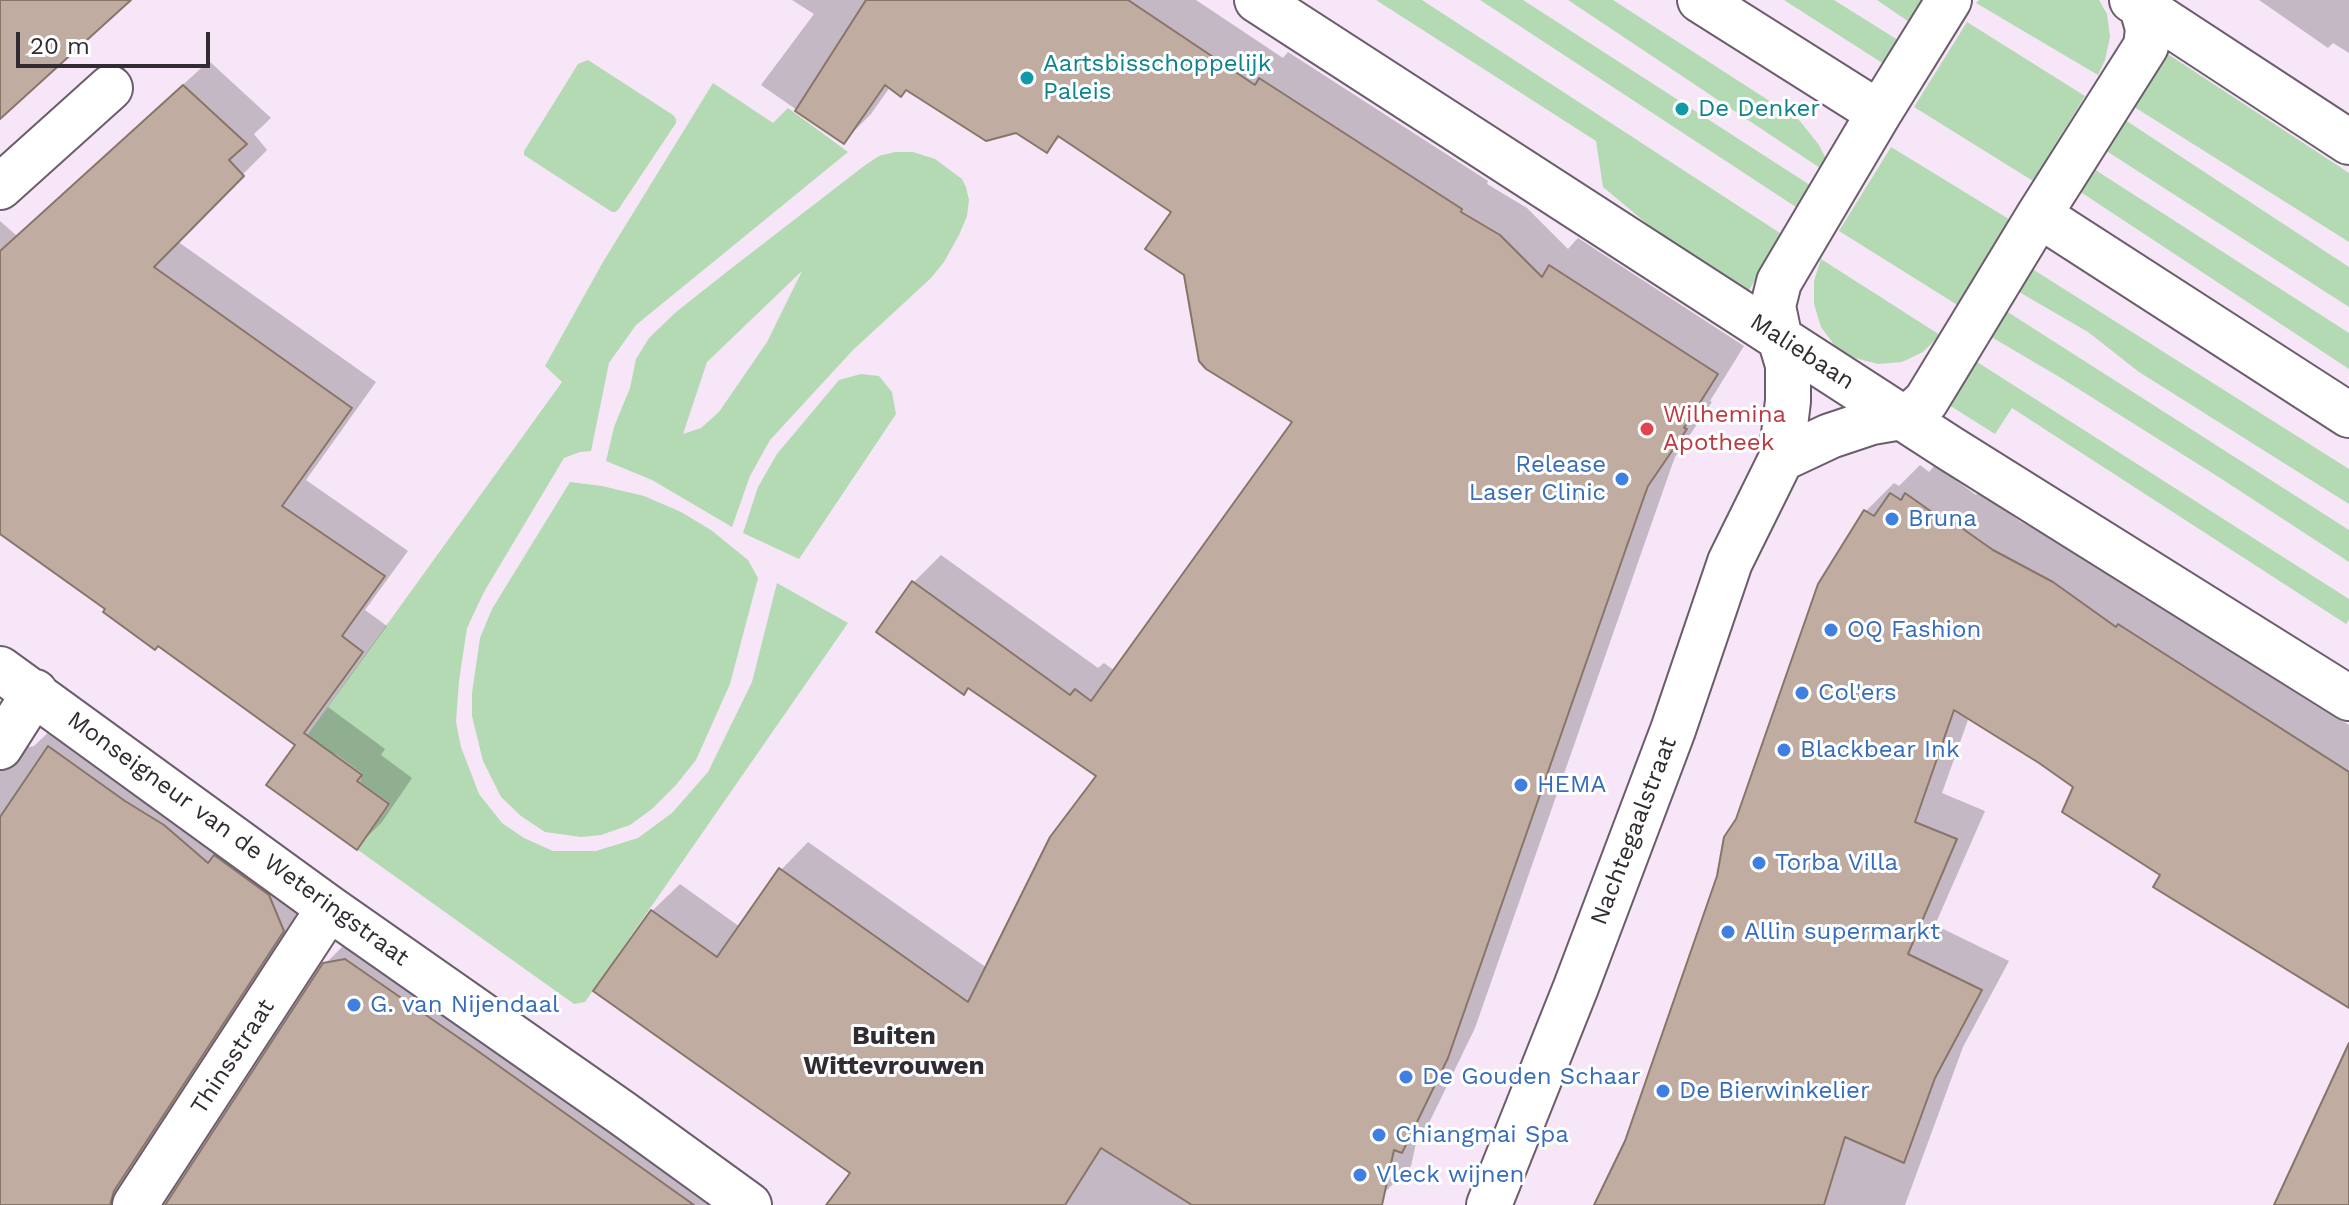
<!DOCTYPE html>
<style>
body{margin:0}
#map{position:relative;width:2349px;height:1205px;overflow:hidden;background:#f6e6f7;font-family:"Work Sans",sans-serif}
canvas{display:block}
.scale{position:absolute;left:16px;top:32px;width:194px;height:36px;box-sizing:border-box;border:4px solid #312b32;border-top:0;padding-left:10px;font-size:24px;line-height:28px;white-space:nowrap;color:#312b32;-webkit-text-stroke:6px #fff;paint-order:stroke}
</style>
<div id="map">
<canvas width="2349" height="1205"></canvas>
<div class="scale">20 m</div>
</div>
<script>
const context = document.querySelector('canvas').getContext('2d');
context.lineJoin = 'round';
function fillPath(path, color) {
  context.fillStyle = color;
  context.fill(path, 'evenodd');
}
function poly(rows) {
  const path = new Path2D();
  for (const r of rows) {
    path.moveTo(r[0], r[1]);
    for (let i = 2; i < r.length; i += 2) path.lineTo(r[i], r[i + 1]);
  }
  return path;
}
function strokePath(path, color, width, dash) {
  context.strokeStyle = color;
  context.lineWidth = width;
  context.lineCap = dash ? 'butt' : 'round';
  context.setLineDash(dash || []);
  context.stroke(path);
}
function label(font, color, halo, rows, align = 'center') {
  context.font = font + ' "Work Sans",sans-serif';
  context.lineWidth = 6;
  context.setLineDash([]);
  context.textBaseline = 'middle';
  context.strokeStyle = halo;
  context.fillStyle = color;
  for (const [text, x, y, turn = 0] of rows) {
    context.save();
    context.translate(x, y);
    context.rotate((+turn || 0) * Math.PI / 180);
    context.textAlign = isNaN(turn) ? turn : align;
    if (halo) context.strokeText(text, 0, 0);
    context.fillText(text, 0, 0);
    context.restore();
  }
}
fillPath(poly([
 [1376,0,1422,0,1783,235,1746,295,1688,258,1603,187,1596,141],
 [1480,0,1523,0,1813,187,1799,209],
 [1568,0,1613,0,1799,120,1819,145,1828,163,1823,170],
 [1784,0,1834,0,1901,42,1887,66],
 [1877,0,1927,0,1912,24],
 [1979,0,2099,0,2107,14,2110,37,2105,60,2098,75,1976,3],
 [1967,22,2085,96,2033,181,1914,107],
 [2151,43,2349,173,2349,242,2120,98],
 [588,60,673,115,676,119,676,123,618,210,615,212,612,212,524,155,524,151,578,64],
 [713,83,773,123,788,108,848,152,636,325,609,363,591,451,580,452,564,458,484,592,467,628,459,681,456,722,461,747,479,794,502,823,524,838,553,851,596,851,638,838,672,813,708,772,752,682,777,583,848,623,585,1002,574,1004,358,850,391,804,360,782,363,774,336,754,328,761,303,741,562,382,545,366,603,262],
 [2113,112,2349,267,2349,307,2094,143],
 [1891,147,2012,221,1959,306,1839,231],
 [895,152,913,152,935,159,962,179,966,187,969,200,967,216,959,235,944,262,931,278,853,350,770,440,750,476,732,527,652,480,606,461,614,427,630,388,636,359,649,338,676,312,733,267,864,166,879,156],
 [802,271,767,342,719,412,701,428,683,434,707,362],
 [2083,162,2349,333,2349,369,2070,185],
 [1821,259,1940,335,1923,352,1902,362,1878,364,1855,358,1835,346,1821,327,1814,304,1814,281],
 [2026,265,2349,469,2349,504,2139,372,2088,332,2014,289],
 [2003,309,2349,530,2349,562,2217,476,2061,378,1988,335],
 [1974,360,2349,599,2349,620,2346,624,2012,408,1995,434,1949,405],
 [861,374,879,376,892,392,896,414,799,559,743,533,758,487,777,454,839,380],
 [570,482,602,486,644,496,681,512,711,530,748,560,758,578,730,684,696,760,676,785,652,809,630,825,601,835,581,837,545,832,521,816,501,797,483,761,472,716,472,693,480,638,492,609]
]), '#b4dab4');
fillPath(poly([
 [792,0,1196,0,1283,58,1288,52,1488,181,1487,184,1527,208,1568,249,1578,238,1744,346,1710,401,1712,402,1675,457,1671,468,1475,1028,1429,1123,1418,1134,1411,1166,1384,1193,1380,1192,1383,1205,857,1205,853,1172,652,911,680,884,740,927,781,870,808,842,987,968,1099,776,913,583,941,555,1098,668,1104,663,1115,671,1295,421,1174,212,1061,136,1047,151,1016,131,907,89,890,87,871,114,843,142,761,85,814,14],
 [2259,0,2349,0,2349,53,2333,43,2328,48],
 [209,61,271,118,254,134,267,150,177,241,376,382,306,480,408,551,365,610,387,626,328,707,385,749,381,755,412,778,382,822,357,847,298,744,0,531,0,221,17,236],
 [1920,465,1929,472,1935,465,1976,495,1979,492,2021,522,2082,554,2145,599,2148,597,2349,725,2349,1006,2163,874,2076,786,1969,717,1942,793,1985,811,1935,925,2009,961,1963,1047,1905,1205,1597,1205,1627,1142,1738,820,1866,511,1894,483,1899,486],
 [55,726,308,905,154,1205,0,1205,0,738,24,748,34,746],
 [350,939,751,1205,166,1205,325,964]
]), '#0003');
const building = poly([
 [0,0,131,0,0,119,0,0],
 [866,0,1128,0,1255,85,1259,78,1462,209,1461,212,1500,235,1542,277,1549,265,1718,374,1684,428,1687,429,1648,486,1644,497,1448,1058,1402,1153,1394,1150,1382,1205,1192,1205,1101,1148,1065,1205,826,1205,850,1173,593,991,651,910,717,957,779,868,968,1002,1050,837,1096,776,968,688,964,695,876,632,912,581,1070,695,1075,689,1091,701,1292,422,1206,369,1199,361,1184,275,1145,249,1171,212,1058,136,1047,153,1016,133,986,141,906,90,901,97,885,85,844,144,795,111,866,0],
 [183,85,247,144,229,160,244,176,154,267,352,408,282,506,385,576,342,636,363,652,304,733,362,775,357,781,389,804,357,850,266,785,295,745,158,646,155,650,103,612,105,609,0,534,0,251,183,85],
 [1890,493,1901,500,1905,493,1946,522,1949,519,1993,550,2053,582,2116,627,2118,624,2349,772,2349,1008,2153,887,2160,875,2062,812,2073,787,2039,763,1954,710,1915,822,1957,839,1908,954,1982,990,1935,1078,1904,1163,1845,1137,1824,1205,1594,1205,1625,1141,1717,876,1724,837,1736,819,1818,584,1864,510,1874,516,1890,493],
 [48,746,125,801,164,825,208,863,214,855,269,895,284,931,114,1191,110,1205,0,1205,0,817,48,746],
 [345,959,475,1049,694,1205,165,1205,323,963,345,959],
 [2349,1043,2349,1205,2274,1205,2349,1043]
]);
fillPath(building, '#c0aca0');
strokePath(building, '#88756a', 2);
const minor = poly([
 [1257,0,1951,449,2349,698],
 [1700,0,1879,113],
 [2132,0,2349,142],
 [0,187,110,88],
 [2039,215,2349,415],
 [1781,459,1830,436,1872,422,1901,417,1914,412,1926,401,2039,215,2146,46,2148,29,2140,0],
 [0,669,329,908,622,1113,749,1205],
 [0,747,35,692],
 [135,1205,329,908],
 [1489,1205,1576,987,1673,730,1730,562,1781,459,1788,401,1788,365,1779,335,1773,306,1779,282,1879,113,1949,0]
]);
strokePath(minor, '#6b5d6c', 48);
strokePath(minor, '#fff', 44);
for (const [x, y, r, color] of [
 [1027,78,8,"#0f9aa8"],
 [1682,109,8,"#0f9aa8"],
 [1647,429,8,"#e0444e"],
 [1622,479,8,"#3f7fe0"],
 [1892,519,8,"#3f7fe0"],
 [1831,630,8,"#3f7fe0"],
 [1802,693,8,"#3f7fe0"],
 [1784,750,8,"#3f7fe0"],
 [1521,785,8,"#3f7fe0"],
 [1759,863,8,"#3f7fe0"],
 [1728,932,8,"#3f7fe0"],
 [354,1005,8,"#3f7fe0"],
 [1406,1077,8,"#3f7fe0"],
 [1663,1091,8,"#3f7fe0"],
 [1379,1135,8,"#3f7fe0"],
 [1360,1175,8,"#3f7fe0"]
]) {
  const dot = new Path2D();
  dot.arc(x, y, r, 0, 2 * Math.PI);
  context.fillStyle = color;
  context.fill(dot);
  strokePath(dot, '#fff', 3);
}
label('24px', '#0d838f', '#fff', [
 ["Aartsbisschoppelijk",1043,64],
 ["Paleis",1043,92],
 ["De Denker",1698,109]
], 'left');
label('24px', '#312b32', '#fff', [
 ["Maliebaan",1802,352,33],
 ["Nachtegaalstraat",1634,831,-69],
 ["Monseigneur van de Weteringstraat",238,839,36],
 ["Thinsstraat",233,1057,-57]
]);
label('24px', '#be3a42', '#fff', [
 ["Wilhemina",1663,415],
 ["Apotheek",1663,443]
], 'left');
label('24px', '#366cbe', '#fff', [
 ["Release",1606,465,"right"],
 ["Laser Clinic",1606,493,"right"],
 ["Bruna",1908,519],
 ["OQ Fashion",1847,630],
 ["Col'ers",1818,693],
 ["Blackbear Ink",1800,750],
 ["HEMA",1537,785],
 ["Torba Villa",1775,863],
 ["Allin supermarkt",1744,932],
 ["G. van Nijendaal",370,1005],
 ["De Gouden Schaar",1422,1077],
 ["De Bierwinkelier",1679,1091],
 ["Chiangmai Spa",1395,1135],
 ["Vleck wijnen",1376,1175]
], 'left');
label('bold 26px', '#312b32', '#fff', [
 ["Buiten",894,1036],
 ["Wittevrouwen",894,1066]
]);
</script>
